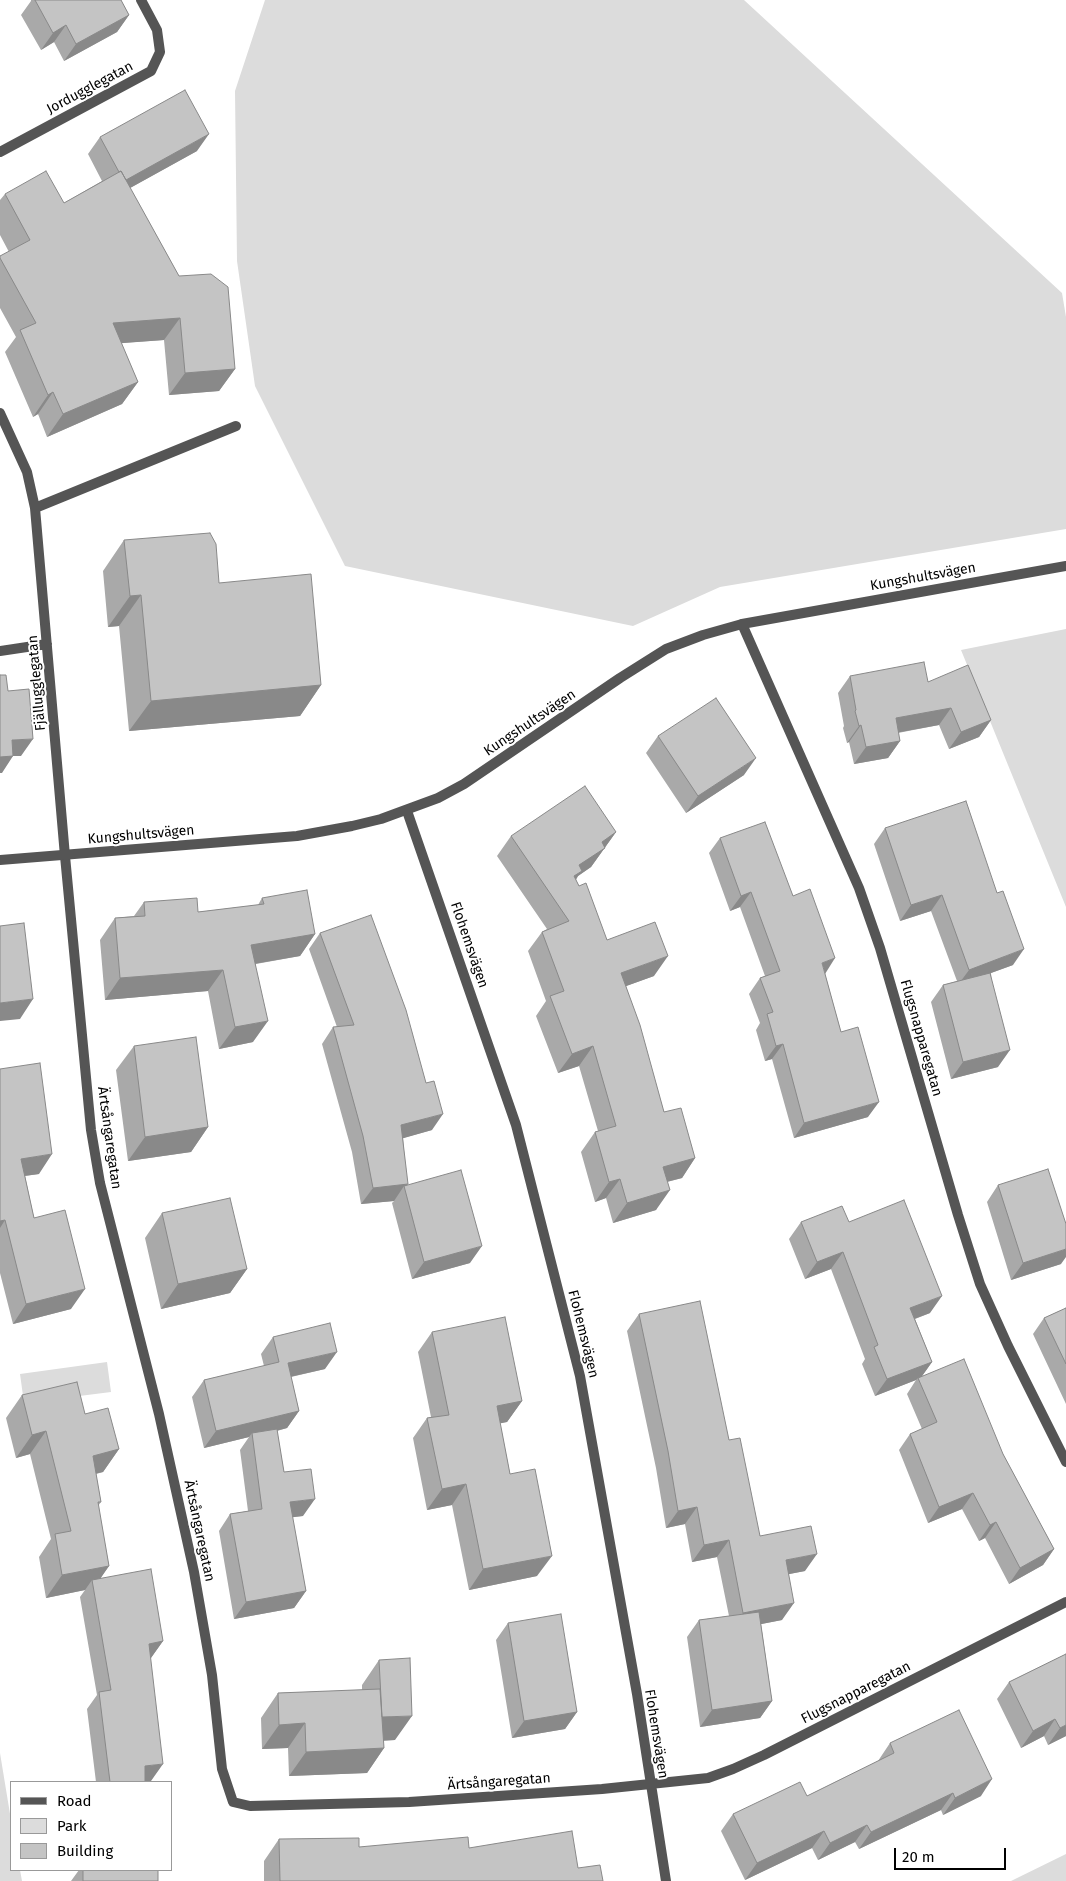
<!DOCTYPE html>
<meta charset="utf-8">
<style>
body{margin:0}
#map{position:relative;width:1066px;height:1881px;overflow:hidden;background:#fff;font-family:"Fira Sans",sans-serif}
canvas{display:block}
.legend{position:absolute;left:10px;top:1781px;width:162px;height:90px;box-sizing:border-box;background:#fff;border:1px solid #999;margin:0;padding:6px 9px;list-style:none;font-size:15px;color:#000}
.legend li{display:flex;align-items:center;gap:10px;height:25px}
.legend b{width:25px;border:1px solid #999}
.scale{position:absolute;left:894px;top:1848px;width:112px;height:22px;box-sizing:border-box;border:2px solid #000;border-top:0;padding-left:6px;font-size:15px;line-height:18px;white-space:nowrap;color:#000;-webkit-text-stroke:4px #fff;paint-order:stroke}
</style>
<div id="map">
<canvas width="1066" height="1881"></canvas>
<ul class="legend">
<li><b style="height:6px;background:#555"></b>Road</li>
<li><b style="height:14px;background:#dcdcdc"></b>Park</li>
<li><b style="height:14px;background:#c4c4c4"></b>Building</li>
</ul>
<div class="scale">20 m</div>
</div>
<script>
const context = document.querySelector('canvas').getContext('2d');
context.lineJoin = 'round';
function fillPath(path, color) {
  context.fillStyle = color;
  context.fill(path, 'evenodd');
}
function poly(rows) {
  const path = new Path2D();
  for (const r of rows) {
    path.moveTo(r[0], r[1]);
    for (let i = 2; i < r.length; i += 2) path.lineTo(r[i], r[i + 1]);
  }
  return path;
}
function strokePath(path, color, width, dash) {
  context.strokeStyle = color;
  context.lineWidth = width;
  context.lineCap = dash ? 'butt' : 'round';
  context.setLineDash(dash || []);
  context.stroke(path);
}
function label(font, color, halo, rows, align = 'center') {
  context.font = font + ' "Fira Sans",sans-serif';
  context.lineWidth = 4;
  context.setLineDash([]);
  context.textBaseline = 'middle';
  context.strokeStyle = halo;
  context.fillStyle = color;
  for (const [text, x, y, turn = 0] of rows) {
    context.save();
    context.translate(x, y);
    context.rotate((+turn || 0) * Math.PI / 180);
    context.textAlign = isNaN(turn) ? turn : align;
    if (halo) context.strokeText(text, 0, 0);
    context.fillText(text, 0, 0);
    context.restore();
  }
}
fillPath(poly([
 [265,0,744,0,1062,293,1066,317,1066,529,720,587,633,626,345,566,255,386,237,261,235,91],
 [1066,629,1066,907,961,650],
 [107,1362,111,1392,24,1403,20,1374],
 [0,1753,11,1820,11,1870,20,1870,22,1881,0,1881],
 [1066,1854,1066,1881,1011,1881]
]), '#dcdcdc');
strokePath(poly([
 [0,152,151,71,160,52,157,30,141,0],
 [0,413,27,472,35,508,65,856,91,1130,100,1183,159,1414,194,1572,212,1675,222,1769,233,1802,250,1806,409,1802,602,1789,708,1778,733,1769,764,1755,1066,1602],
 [35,508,236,426],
 [742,624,859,888,880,948,958,1215,980,1284,1008,1346,1066,1462],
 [0,651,47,644],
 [407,811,516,1125,580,1376,637,1694,666,1881]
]), '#555', 10);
strokePath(poly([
 [0,860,297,836,352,826,381,819,438,798,464,784,620,678,666,649,703,635,742,624,1066,566]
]), '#555', 10);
fillPath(poly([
 [31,0,121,0,129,15,117,32,64,61,54,42,41,50,21,15,31,1],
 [100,137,197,151,130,188,179,276,235,369,219,391,169,395,164,340,121,343,138,382,122,404,47,437,38,414,33,417,5,352,16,337,0,308,0,256,9,252,0,235,0,200,5,194,64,203,102,181,88,154],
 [124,540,219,583,321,685,300,716,129,731,119,626,108,627,103,571],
 [850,676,991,720,979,737,949,749,939,725,898,733,900,741,888,758,854,764,849,742,847,743,843,728,844,726,838,693],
 [658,736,744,775,686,813,646,753],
 [885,828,1013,965,991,973,998,1067,951,1079,931,1002,943,985,957,981,931,911,900,921,874,844],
 [616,832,591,867,578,876,576,880,607,940,654,976,626,986,664,1112,695,1158,682,1178,667,1182,656,1210,613,1223,606,1198,595,1202,581,1152,595,1132,598,1131,579,1066,558,1073,536,1016,546,1001,528,951,542,932,547,929,497,856,511,836],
 [720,838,793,896,825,974,841,1032,868,1117,794,1138,772,1059,765,1061,756,1030,760,1023,749,994,760,978,765,976,740,907,730,911,709,853],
 [262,898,315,934,300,956,256,964,253,1042,219,1049,208,991,105,1000,100,940,115,918,134,916,144,902,198,912,258,905],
 [320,933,432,1130,403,1138,407,1185,470,1263,412,1279,392,1203,394,1201,361,1204,352,1152,322,1044,333,1027,337,1027,309,949],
 [134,1046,208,1127,191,1152,128,1161,116,1070],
 [0,1069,39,1174,25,1176,34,1218,71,1309,13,1324,0,1273],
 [998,1185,1061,1264,1011,1280,987,1202],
 [162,1213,247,1269,230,1293,161,1309,145,1238],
 [801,1222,849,1222,930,1313,915,1319,932,1362,922,1376,1003,1454,1054,1549,1043,1565,1009,1584,985,1538,979,1541,962,1509,928,1523,899,1450,910,1434,922,1429,907,1394,916,1380,875,1396,862,1364,865,1359,831,1269,805,1279,789,1239],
 [1066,1308,1066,1404,1033,1334,1044,1318],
 [639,1314,729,1440,760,1536,805,1571,789,1574,782,1620,761,1624,772,1701,760,1718,700,1727,687,1637,699,1620,729,1616,717,1557,692,1562,685,1524,666,1528,656,1468,627,1331],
 [432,1332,522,1401,507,1422,500,1423,510,1474,537,1576,469,1590,452,1505,427,1510,413,1438,427,1418,431,1417,418,1352],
 [273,1337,325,1369,291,1377,299,1411,287,1428,277,1431,284,1472,303,1516,292,1517,306,1591,294,1608,234,1619,219,1531,230,1514,248,1511,240,1450,249,1437,204,1448,192,1397,204,1380,264,1366,261,1354],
 [22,1395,85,1414,119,1449,103,1472,96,1474,101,1502,98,1506,109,1566,100,1578,163,1641,150,1659,151,1781,145,1782,96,1782,87,1709,97,1695,80,1597,85,1590,46,1598,39,1557,51,1539,30,1454,16,1458,6,1418],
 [508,1623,577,1712,565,1729,512,1738,496,1640],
 [1066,1654,1066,1736,1048,1745,1044,1736,1021,1748,997,1699,1009,1682],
 [379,1660,395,1740,383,1741,384,1748,367,1773,289,1776,288,1748,262,1749,261,1718,278,1693,362,1690,362,1685],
 [890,1743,981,1796,943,1815,941,1810,859,1849,855,1842,818,1860,812,1848,745,1880,721,1831,733,1814,807,1796,878,1761],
 [279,1839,359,1847,469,1848,578,1868,603,1881,264,1881,264,1861],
 [79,1870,158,1870,158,1881,71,1881]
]), '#a9a9a9');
fillPath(poly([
 [129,15,117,32,64,61,76,44],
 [66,25,54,42,41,50,53,33],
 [209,134,197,151,112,198,124,181],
 [180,318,164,340,97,345,113,323],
 [235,369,219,391,169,395,185,373],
 [138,382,122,404,47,437,63,414],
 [53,392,38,414,33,417,48,395],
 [141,595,119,626,108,627,130,596],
 [321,685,300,716,129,731,151,701],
 [951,708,939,725,884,735,896,718],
 [991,720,979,737,949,749,961,732],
 [861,725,849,742,847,743,859,726],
 [33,739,21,756,13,756,2,773,0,773,0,757,12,740],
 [900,741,888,758,854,764,866,747],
 [756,758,744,775,686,813,698,796],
 [616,832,591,867,578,876,568,891,579,865,602,842],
 [751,892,740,907,730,911,741,896],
 [942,895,931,911,900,921,911,905],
 [315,934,300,956,236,967,251,945],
 [1024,949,1013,965,958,985,969,970],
 [668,956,654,976,607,993,621,973],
 [835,958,825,974,822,963],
 [223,970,208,991,105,1000,120,978],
 [33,999,20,1019,0,1021,0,1003],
 [268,1021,253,1042,219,1049,235,1027],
 [783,1044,772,1059,765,1061,776,1046],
 [593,1046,579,1066,558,1073,572,1054],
 [1010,1050,998,1067,951,1079,963,1062],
 [879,1102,868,1117,794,1138,804,1123],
 [443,1114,432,1130,390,1142,401,1125],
 [208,1127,191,1152,128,1161,145,1137],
 [52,1154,39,1174,8,1178,21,1159],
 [695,1158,682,1178,650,1186,663,1167],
 [620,1179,606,1198,595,1202,609,1182],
 [408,1184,404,1189,404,1186,394,1201,361,1204,373,1188],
 [670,1190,656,1210,613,1223,627,1203],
 [5,1220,0,1228,0,1221],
 [482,1246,470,1263,412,1279,424,1262],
 [1066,1249,1066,1257,1061,1264,1011,1280,1023,1263],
 [843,1252,831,1269,805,1279,817,1262],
 [247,1269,230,1293,161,1309,178,1284],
 [85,1289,71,1309,13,1324,26,1304],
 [942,1296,930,1313,898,1325,910,1308],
 [337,1352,325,1369,276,1380,288,1363],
 [932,1362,920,1379,918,1378,916,1380,875,1396,887,1379],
 [522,1401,507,1422,482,1427,497,1406],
 [299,1411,287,1428,252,1437,252,1433,249,1437,204,1448,216,1431],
 [46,1431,30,1454,16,1458,32,1435],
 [119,1449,103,1472,76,1478,93,1456],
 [466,1484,452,1505,427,1510,442,1489],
 [973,1493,962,1509,928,1523,939,1507],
 [315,1499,303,1516,278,1519,290,1502],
 [697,1507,685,1524,666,1528,678,1511],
 [996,1522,985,1538,979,1541,990,1525],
 [729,1540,717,1557,692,1562,704,1545],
 [1054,1549,1043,1565,1009,1584,1020,1568],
 [817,1554,805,1571,774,1577,786,1560],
 [552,1556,537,1576,469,1590,483,1569],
 [109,1566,94,1588,92,1580,85,1590,46,1598,62,1575],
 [306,1591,294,1608,234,1619,246,1602],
 [794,1603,782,1620,731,1630,743,1613],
 [163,1641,151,1658,137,1661,149,1644],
 [772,1701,760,1718,700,1727,712,1710],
 [577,1712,565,1729,512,1738,524,1721],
 [412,1716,395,1740,365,1741,382,1717],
 [1055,1719,1044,1736,1021,1748,1033,1731],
 [305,1723,288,1748,262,1749,279,1725],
 [1066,1725,1066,1736,1048,1745,1060,1728],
 [384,1748,367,1773,289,1776,306,1752],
 [163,1764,151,1781,141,1782,145,1766],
 [992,1779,981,1796,943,1815,955,1798],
 [953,1793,941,1810,859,1849,871,1832],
 [867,1825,855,1842,818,1860,830,1843],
 [824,1831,812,1848,745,1880,757,1863]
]), '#898989');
const building = poly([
 [35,0,121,0,129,15,76,44,66,25,53,33,35,0],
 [185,90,209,134,126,180,121,171,119,172,100,137,185,90],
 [46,171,64,203,121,171,179,276,211,274,228,287,235,369,185,373,180,318,113,323,138,382,63,414,53,392,48,395,20,330,36,323,0,258,0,256,30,240,5,194,46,171],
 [210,533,216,544,219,583,311,574,321,685,151,701,141,595,130,596,124,540,210,533],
 [924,662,928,682,968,665,991,720,961,732,951,708,896,718,900,741,866,747,861,725,859,726,855,711,856,710,850,676,924,662],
 [0,675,6,675,8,691,29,689,33,739,12,740,13,756,0,757,0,675],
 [716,698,756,758,698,796,658,736,716,698],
 [585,786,616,832,602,842,605,848,579,865,582,871,574,876,579,886,586,883,607,940,655,922,668,956,621,973,640,1025,664,1112,681,1108,695,1158,663,1167,670,1190,627,1203,620,1179,609,1182,595,1132,616,1126,593,1046,572,1054,550,996,564,991,542,932,569,921,511,836,585,786],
 [966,801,997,893,1003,891,1024,949,969,970,942,895,911,905,885,828,966,801],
 [765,822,793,896,810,889,835,958,822,963,841,1032,858,1027,879,1102,804,1123,783,1044,776,1046,767,1014,773,1012,760,978,780,971,751,892,741,896,720,838,765,822],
 [307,890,315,934,251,945,268,1021,235,1027,223,970,120,978,115,918,145,916,144,902,197,898,198,912,264,904,262,898,307,890],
 [371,915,406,1010,426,1083,434,1081,443,1114,401,1125,408,1184,373,1188,363,1136,333,1027,354,1025,320,933,371,915],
 [24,923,33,999,0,1003,0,926,24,923],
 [990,973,1010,1050,963,1062,943,985,990,973],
 [196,1037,208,1127,145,1137,134,1046,196,1037],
 [40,1063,52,1154,21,1159,34,1218,65,1210,85,1289,26,1304,5,1220,0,1221,0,1069,40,1063],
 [1048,1169,1066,1224,1066,1249,1023,1263,998,1185,1048,1169],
 [461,1170,482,1246,424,1262,404,1186,461,1170],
 [230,1198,247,1269,178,1284,162,1213,230,1198],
 [904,1200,942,1296,910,1308,932,1362,887,1379,874,1347,878,1345,843,1252,817,1262,801,1222,842,1206,849,1222,904,1200],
 [700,1301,729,1440,740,1438,760,1536,811,1526,817,1554,786,1560,794,1603,743,1613,729,1540,704,1545,697,1507,678,1511,668,1451,639,1314,700,1301],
 [1066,1308,1066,1364,1044,1318,1066,1308],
 [505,1317,522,1401,497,1406,510,1474,535,1469,552,1556,483,1569,466,1484,442,1489,427,1418,449,1415,432,1332,505,1317],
 [330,1323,337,1352,288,1363,299,1411,216,1431,204,1380,279,1362,273,1337,330,1323],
 [964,1359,1003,1454,1054,1549,1020,1568,996,1522,990,1525,973,1493,939,1507,910,1434,937,1422,918,1378,964,1359],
 [77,1382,85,1414,108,1408,119,1449,93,1456,101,1502,98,1502,109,1566,62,1575,55,1534,71,1531,46,1431,32,1435,22,1395,77,1382],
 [277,1429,284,1472,311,1469,315,1499,290,1502,306,1591,246,1602,230,1514,262,1509,252,1433,277,1429],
 [151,1569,163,1641,149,1644,163,1764,145,1766,145,1782,110,1782,99,1692,111,1690,92,1580,151,1569],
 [759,1612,772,1701,712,1710,699,1620,759,1612],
 [561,1614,577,1712,524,1721,508,1623,561,1614],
 [1066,1654,1066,1725,1060,1728,1055,1719,1033,1731,1009,1682,1066,1654],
 [410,1658,412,1716,382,1717,379,1660,410,1658],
 [380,1689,384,1748,306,1752,305,1723,279,1725,278,1693,380,1689],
 [959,1710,992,1779,955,1798,953,1793,871,1832,867,1825,830,1843,824,1831,757,1863,733,1814,800,1782,807,1796,894,1753,890,1743,959,1710],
 [572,1831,578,1868,600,1865,603,1881,280,1881,279,1839,359,1838,359,1847,468,1837,469,1848,572,1831],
 [83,1870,158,1870,158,1881,83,1881,83,1870]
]);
fillPath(building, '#c4c4c4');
strokePath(building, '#898989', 1);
label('14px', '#000', '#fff', [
 ["Jordugglegatan",90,88,-28],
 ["Kungshultsvägen",923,577,-10],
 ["Fjällugglegatan",37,683,-95],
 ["Kungshultsvägen",530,723,-34],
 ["Kungshultsvägen",141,835,-5],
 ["Flohemsvägen",469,945,71],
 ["Flugsnapparegatan",921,1038,74],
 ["Ärtsångaregatan",109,1138,82],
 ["Flohemsvägen",583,1334,76],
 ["Ärtsångaregatan",199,1531,78],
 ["Flugsnapparegatan",856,1693,-27],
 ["Flohemsvägen",656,1734,81],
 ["Ärtsångaregatan",499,1782,-4]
]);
</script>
